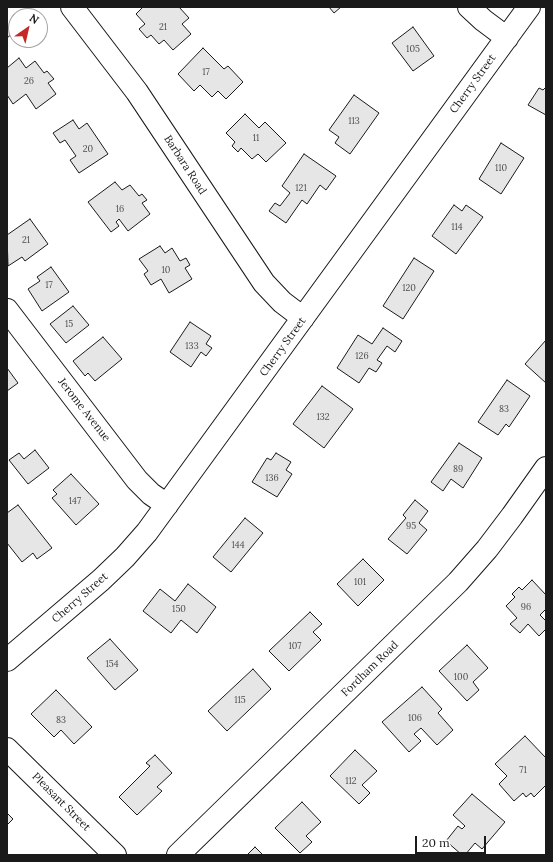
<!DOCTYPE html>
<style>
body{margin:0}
#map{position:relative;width:553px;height:862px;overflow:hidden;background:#fff;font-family:Lora,serif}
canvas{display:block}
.frame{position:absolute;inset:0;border:8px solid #1a1a1a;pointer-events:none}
.north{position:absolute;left:8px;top:8px;width:40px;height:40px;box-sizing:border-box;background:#fff;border:1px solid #a3a3a3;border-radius:50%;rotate:34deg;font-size:11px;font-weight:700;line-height:16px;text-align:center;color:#1a1a1a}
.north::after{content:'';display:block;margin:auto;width:14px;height:18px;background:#c62828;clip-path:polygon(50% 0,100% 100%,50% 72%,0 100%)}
.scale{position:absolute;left:415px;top:836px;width:71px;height:18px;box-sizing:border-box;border:2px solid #1a1a1a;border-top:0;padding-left:5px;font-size:12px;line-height:14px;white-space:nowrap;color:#1a1a1a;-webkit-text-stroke:3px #fff;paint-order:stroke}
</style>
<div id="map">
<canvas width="553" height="862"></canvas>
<div class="frame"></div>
<div class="north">N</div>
<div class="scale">20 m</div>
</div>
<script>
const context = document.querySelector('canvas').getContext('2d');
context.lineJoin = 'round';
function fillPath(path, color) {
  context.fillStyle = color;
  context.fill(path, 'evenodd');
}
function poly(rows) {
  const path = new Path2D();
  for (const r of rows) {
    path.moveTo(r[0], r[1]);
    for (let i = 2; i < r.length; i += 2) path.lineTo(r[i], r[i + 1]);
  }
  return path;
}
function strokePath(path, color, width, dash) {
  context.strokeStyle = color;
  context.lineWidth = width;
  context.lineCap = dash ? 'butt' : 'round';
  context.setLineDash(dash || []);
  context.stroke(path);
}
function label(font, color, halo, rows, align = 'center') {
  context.font = font + ' Lora,serif';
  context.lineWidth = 3;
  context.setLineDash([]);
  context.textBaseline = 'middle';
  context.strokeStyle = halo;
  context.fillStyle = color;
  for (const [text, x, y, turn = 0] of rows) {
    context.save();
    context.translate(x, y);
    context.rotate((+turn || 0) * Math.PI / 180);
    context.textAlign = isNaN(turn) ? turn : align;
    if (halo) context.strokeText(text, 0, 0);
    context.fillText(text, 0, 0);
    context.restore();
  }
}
const building = poly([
 [143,7,179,7,189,18,182,24,191,34,173,50,164,40,159,44,151,35,147,38,139,29,145,24,136,14,143,7],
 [329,7,341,7,334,13,329,7],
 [7,25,13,33,7,38,7,25],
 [413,27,434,56,413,71,392,43,413,27],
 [203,48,224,69,228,66,243,82,226,99,218,91,212,97,200,85,194,91,178,74,203,48],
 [19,58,26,68,35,61,44,73,47,71,54,79,48,83,56,94,36,109,26,94,13,104,7,95,7,68,19,58],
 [546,87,546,115,528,105,539,88,543,90,546,87],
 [354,95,379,113,350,154,335,143,339,137,329,130,354,95],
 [245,114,259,128,265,122,286,143,266,162,258,154,252,159,241,148,238,152,232,146,235,142,226,133,245,114],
 [73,120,79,129,87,123,108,154,79,173,70,160,76,156,65,140,60,143,53,133,73,120],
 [501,143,524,158,501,194,479,179,501,143],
 [304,154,336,176,326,190,320,185,307,204,302,200,286,223,269,211,275,203,280,206,290,193,282,186,304,154],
 [115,182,122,190,130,185,139,196,142,194,147,200,142,203,150,214,128,231,119,219,116,222,119,226,111,232,88,202,115,182],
 [454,205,462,211,466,205,483,217,456,254,432,236,454,205],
 [30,219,48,244,25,261,22,257,8,266,7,235,30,219],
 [160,246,165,253,172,248,180,261,186,258,190,265,185,268,192,279,169,293,161,279,151,285,144,274,148,271,139,259,160,246],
 [414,258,434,271,403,319,383,306,414,258],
 [51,267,69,292,42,311,28,289,40,281,37,277,51,267],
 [73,306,89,325,66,343,50,324,73,306],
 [190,322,211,336,206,344,212,348,206,356,201,352,191,367,170,352,190,322],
 [383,328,402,341,395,352,387,346,377,360,382,363,376,372,369,368,359,383,337,368,358,335,372,344,383,328],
 [103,337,122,359,95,381,88,373,85,376,73,361,103,337],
 [546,340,546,383,525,364,546,340],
 [7,368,18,383,7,391,7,368],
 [507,380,530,396,509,427,506,424,498,435,478,422,507,380],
 [322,386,353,409,324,448,293,424,322,386],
 [459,443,482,458,463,488,451,479,443,491,431,482,459,443],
 [35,450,49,468,28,484,9,460,19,453,24,459,35,450],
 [276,453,291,462,286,470,292,474,277,497,252,482,267,458,271,460,276,453],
 [71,474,99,504,76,525,52,498,57,494,53,490,71,474],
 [415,500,428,511,419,523,427,530,407,554,388,539,406,518,403,515,415,500],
 [18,505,52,548,37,559,33,553,22,562,7,543,7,513,18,505],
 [245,518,263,533,231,572,213,557,245,518],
 [363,559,384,580,358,606,337,584,363,559],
 [532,580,546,595,546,609,540,615,546,621,546,629,539,636,528,624,520,633,510,624,517,618,506,606,515,597,512,594,519,587,522,590,532,580],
 [188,584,216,607,197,633,181,620,171,633,143,611,160,589,175,601,188,584],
 [310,612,322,624,313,632,321,640,289,671,269,651,310,612],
 [110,639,138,670,115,690,87,658,110,639],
 [467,645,488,668,473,682,479,690,467,701,439,671,467,645],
 [253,669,271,689,227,731,208,711,253,669],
 [422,687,442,709,438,713,453,730,437,745,421,728,414,734,421,741,409,752,382,722,422,687],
 [56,690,92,727,74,744,61,730,54,737,31,714,56,690],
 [525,736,546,758,546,785,534,797,531,793,526,797,523,793,514,801,499,784,507,776,495,764,525,736],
 [355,750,377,771,362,785,370,793,359,804,330,776,355,750],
 [155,755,172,773,157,787,162,791,137,815,119,797,150,766,146,763,155,755],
 [472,794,505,822,482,849,475,843,465,855,462,855,446,841,458,826,462,829,465,826,453,815,472,794],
 [302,802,321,822,306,836,312,842,300,853,275,828,302,802],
 [7,813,13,819,7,825,7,813],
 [255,847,263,855,247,855,255,847]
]);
fillPath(building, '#e6e6e6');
strokePath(building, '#1a1a1a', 1);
const minor = poly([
 [72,7,137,92,264,283,282,302,303,318],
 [469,7,483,20,507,38],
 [7,310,137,480,151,494,167,505],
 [7,660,101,580,125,557,147,532,529,7],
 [7,749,115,855],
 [178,855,458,582,487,549,512,516,546,468]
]);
strokePath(minor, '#1a1a1a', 24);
strokePath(minor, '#fff', 22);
label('9px', '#4d4d4d', null, [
 ["21",163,27],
 ["105",413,49],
 ["17",206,72],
 ["26",29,81],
 ["113",354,121],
 ["11",256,138],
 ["20",88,149],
 ["110",501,168],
 ["121",301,188],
 ["16",120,209],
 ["114",457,227],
 ["21",26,240],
 ["10",166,270],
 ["17",49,285],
 ["120",409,288],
 ["15",69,324],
 ["133",192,346],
 ["126",362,356],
 ["83",504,409],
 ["132",323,417],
 ["89",458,469],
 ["136",272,478],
 ["147",75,501],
 ["95",411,526],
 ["144",238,545],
 ["101",360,582],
 ["96",526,607],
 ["150",179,609],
 ["107",295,646],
 ["154",112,664],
 ["100",461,677],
 ["115",240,700],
 ["106",415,718],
 ["83",61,720],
 ["71",523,770],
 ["112",351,781]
]);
label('11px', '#1a1a1a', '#fff', [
 ["Cherry Street",473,84,-54],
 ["Barbara Road",185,165,57],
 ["Cherry Street",283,347,-54],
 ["Jerome Avenue",84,410,52],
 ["Cherry Street",80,598,-41],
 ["Fordham Road",370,669,-44],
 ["Pleasant Street",61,802,45]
]);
</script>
